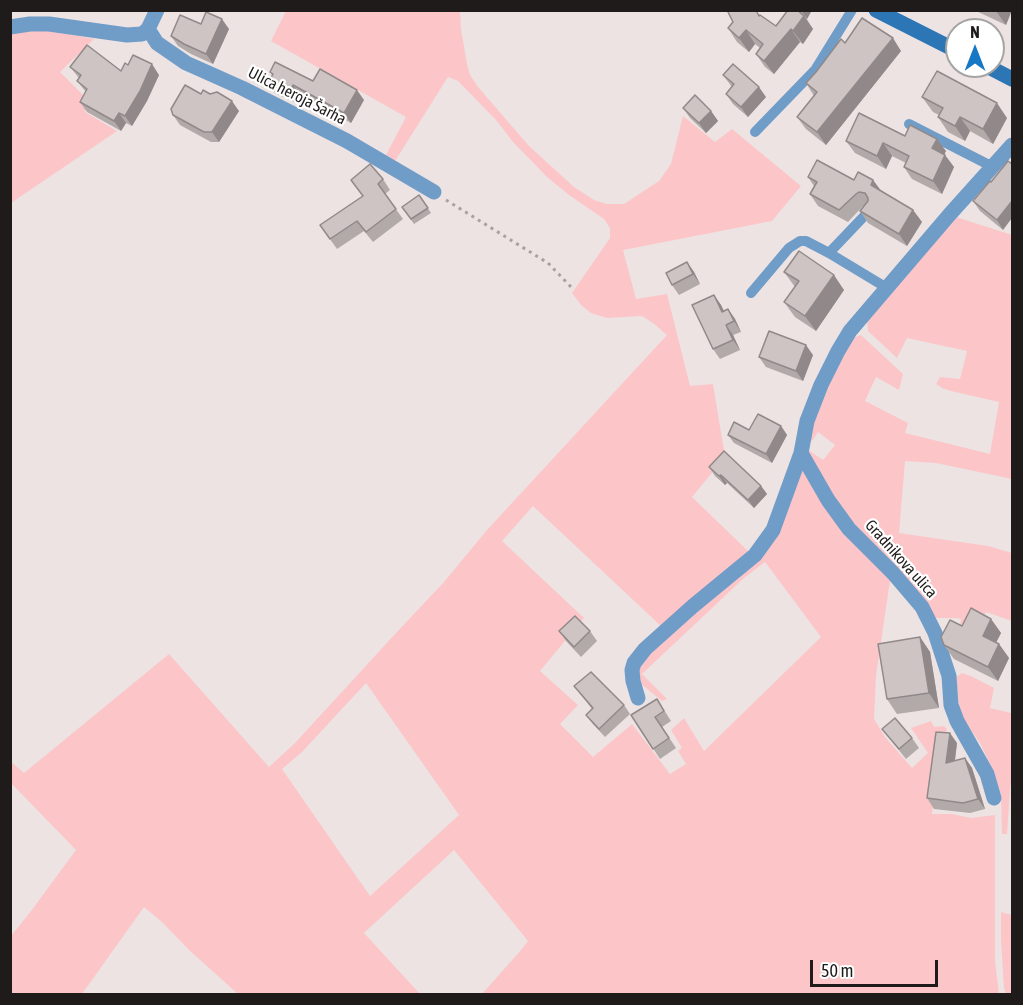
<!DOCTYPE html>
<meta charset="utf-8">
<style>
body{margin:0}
#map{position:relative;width:1023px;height:1005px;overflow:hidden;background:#ede3e3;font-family:"Asap Condensed",sans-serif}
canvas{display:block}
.frame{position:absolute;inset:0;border:12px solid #1f1b1b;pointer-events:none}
.north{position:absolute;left:945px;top:18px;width:60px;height:60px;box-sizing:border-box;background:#fff;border:2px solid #a5a4a4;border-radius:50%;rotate:0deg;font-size:16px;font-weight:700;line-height:24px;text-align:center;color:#1f1b1b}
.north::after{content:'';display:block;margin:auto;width:21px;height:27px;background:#1678c4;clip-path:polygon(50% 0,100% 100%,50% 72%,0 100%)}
.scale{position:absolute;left:810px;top:960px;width:128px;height:27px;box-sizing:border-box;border:3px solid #1f1b1b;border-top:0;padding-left:8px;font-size:18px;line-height:21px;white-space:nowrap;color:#1f1b1b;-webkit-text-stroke:4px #fff;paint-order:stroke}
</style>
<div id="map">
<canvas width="1023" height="1005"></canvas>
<div class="frame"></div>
<div class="north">N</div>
<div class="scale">50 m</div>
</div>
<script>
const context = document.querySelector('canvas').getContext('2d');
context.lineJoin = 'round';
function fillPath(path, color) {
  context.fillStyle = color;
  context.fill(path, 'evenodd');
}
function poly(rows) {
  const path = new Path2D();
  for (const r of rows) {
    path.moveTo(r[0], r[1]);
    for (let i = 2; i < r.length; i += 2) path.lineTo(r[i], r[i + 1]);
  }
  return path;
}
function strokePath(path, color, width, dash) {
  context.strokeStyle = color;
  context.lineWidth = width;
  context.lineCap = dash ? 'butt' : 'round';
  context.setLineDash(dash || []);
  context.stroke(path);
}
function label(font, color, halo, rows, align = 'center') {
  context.font = font + ' "Asap Condensed",sans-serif';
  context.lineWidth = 4.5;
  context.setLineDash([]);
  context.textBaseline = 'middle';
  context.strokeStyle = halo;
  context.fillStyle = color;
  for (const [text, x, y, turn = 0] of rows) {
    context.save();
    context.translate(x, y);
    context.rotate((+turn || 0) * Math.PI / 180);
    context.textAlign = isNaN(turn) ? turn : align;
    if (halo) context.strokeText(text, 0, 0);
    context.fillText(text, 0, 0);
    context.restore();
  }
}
fillPath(poly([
 [286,11,460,11,461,29,467,64,470,75,478,87,529,146,574,187,594,200,607,204,624,204,659,181,671,164,683,116,715,142,732,129,801,186,772,221,623,250,636,299,667,294,690,386,713,384,725,457,692,497,751,554,663,628,533,506,502,541,584,618,540,671,578,705,560,724,593,757,632,724,670,774,686,764,678,751,682,748,671,730,684,718,704,751,821,637,765,562,744,578,642,674,667,699,662,701,640,683,639,667,643,658,759,557,802,471,805,471,891,574,876,676,874,719,885,737,912,768,928,753,911,728,931,721,934,727,944,726,947,729,942,744,932,814,952,814,971,818,995,815,995,961,999,994,482,994,521,950,528,941,454,850,364,933,420,994,238,994,190,951,162,922,144,907,82,994,11,994,11,936,31,911,76,850,11,783,10,761,24,773,169,654,269,767,295,743,396,633,444,582,487,530,667,335,653,323,642,316,607,318,591,313,581,305,572,293,610,238,610,228,604,219,569,195,547,177,513,142,496,120,458,81,448,77,395,161,386,155,406,117,271,41],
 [366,683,459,815,370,896,282,769,302,752],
 [47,30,94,39,60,72,88,100,85,112,117,131,11,203,11,33],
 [956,217,1012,235,1012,479,936,463,905,461,899,533,988,546,1012,553,1012,621,986,612,975,631,960,625,961,619,956,618,935,618,895,569,829,496,807,449,823,460,835,445,818,432,812,441,809,439,812,420,850,339,861,335,903,374,899,390,876,377,865,401,908,423,905,433,990,454,999,402,951,391,942,388,936,384,940,377,960,379,967,351,907,338,897,358,868,331,867,320],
 [962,673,973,677,994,688,990,708,1011,713,1012,708,1012,774,1010,790,1007,834,1002,834,1001,794,993,771,980,743,960,715,956,677],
 [1001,912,1012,915,1012,994,1006,994,1004,988,1001,940]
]), '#fcc6c8');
strokePath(poly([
 [446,200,548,263,572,288]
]), '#a9a1a1', 3, [3, 4.5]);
strokePath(poly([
 [909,124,993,167],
 [755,132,815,70,852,10],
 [829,253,869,211],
 [751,293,789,248,800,241,806,241,829,253,887,288]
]), '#709cc8', 10);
strokePath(poly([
 [10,27,30,24,49,24,127,35,142,34,148,29,157,10],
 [148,29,157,43,186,63,242,88,347,141,434,192],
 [801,453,828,500,849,529,893,573,922,607,935,633,949,676,951,705,957,721,987,774,994,798],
 [638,698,633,681,632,670,634,663,645,649,693,606,755,555,773,530,801,453,807,421,821,385,838,351,850,331,950,214,1012,145]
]), '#709cc8', 15);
strokePath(poly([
 [876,10,957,51],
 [987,66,1012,79]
]), '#2d76b6', 15);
fillPath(poly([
 [788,10,812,10,807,19,806,18,813,29,803,44,800,42,774,74,765,67,756,54,760,48,755,44,749,52,737,42,728,28,733,22,761,15,776,26],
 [974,10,1012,10,1006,25],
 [201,24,229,29,213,64,191,54,178,46,171,36],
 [845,43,901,51,826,145,806,129,797,117,814,96,806,83],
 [70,67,121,71,159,75,147,101,132,126,126,123,121,131,87,112,80,102,86,92,77,81,79,78],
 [270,72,313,81,364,100,351,123,300,95,296,103,275,93,268,83,272,75],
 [723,75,766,97,748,117,733,104,726,94,732,87],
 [201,94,239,111,219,142,211,142,180,125,173,115],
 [922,97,1007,118,993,144,970,131,965,141,948,132,938,117,939,115,933,112],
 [683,108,711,111,718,121,706,133,690,118],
 [905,136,946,151,944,154,954,167,942,194,912,179,904,167,906,163,892,156,886,169,855,153,846,141],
 [808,177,873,180,881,191,913,210,922,222,907,246,868,223,860,211,864,205,848,222,818,206,810,194,814,186],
 [383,179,390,190,385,194,403,219,373,242,364,231,337,249,320,225,363,196,351,180],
 [990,181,1003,230,980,211,973,201],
 [419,195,431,213,414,224,402,207],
 [687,262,694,272,700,284,679,295,672,285],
 [784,272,844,290,816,331,795,317,784,302,795,287],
 [714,295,721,305,724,311,728,309,735,319,741,332,733,335,740,350,720,359,713,349],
 [813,355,803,381,766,367,759,357],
 [781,426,787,435,772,463,734,443,728,435],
 [709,467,761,486,767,494,754,508,727,483,725,485,715,476],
 [991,619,1001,633,996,643,999,644,1009,658,998,681,954,659,944,645,962,626],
 [559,631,590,631,597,641,581,657,566,641],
 [920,637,930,652,939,708,897,714,887,699],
 [574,686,624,705,630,714,605,737,592,723,586,715,592,709],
 [657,699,671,721,662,727,676,748,660,759,631,715],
 [882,729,912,738,919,748,906,759],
 [957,743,955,761,965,758,972,768,985,809,970,813,934,809,927,798]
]), '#b2a9a9');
fillPath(poly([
 [801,10,812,10,807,19],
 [997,10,1012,10,1006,25,996,11],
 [804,16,813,29,803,44,793,31],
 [222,19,229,29,213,64,206,54],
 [791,29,800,42,774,74,764,61],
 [746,30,755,44,749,52,739,38],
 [893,38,901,51,826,145,817,132],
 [152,64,159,75,147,101,132,126,125,116],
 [293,85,300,95,296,103,289,93],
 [759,87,766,97,748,117,741,107],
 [357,90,364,100,351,123,344,113],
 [232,101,239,111,219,142,212,132],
 [997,103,1007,118,993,144,983,129],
 [711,111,718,121,706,133,699,123],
 [119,113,126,123,121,131,114,121],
 [960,117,970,131,965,141,955,126],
 [937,139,946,151,941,161,932,148],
 [883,143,892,156,886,169,877,156],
 [945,155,954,167,942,194,933,181],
 [873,180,882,192,871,185],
 [1012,201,1012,218,1003,230,997,220],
 [913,210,922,222,907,246,899,234],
 [687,262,694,272,700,284,693,274],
 [834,275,844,290,816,331,805,316],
 [714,295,721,305,729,322,722,312],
 [728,309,735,319,741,332,734,321],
 [726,325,733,335,740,350,733,340],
 [806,345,813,355,803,381,796,371],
 [781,426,787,435,772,463,766,454],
 [721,475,727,483,725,485,719,476],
 [761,486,767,494,754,508,748,500],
 [991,619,1001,633,992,650,983,636],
 [920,637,930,652,939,708,929,693],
 [999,644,1009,658,998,681,988,667],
 [950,733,957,743,953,774,946,763],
 [965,758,972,768,985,809,978,799]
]), '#918989');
const building = poly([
 [727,10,756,10,759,16,760,15,776,26,788,10,797,10,804,16,793,31,791,29,764,61,756,54,763,44,746,30,739,38,728,28,733,22,727,10],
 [206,12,222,19,206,54,184,44,171,36,180,15,201,24,206,12],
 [862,18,893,38,817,132,797,117,817,92,806,83,816,72,841,39,845,43,862,18],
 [87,45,121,71,125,63,128,65,133,55,152,64,140,91,125,116,119,113,114,121,80,102,87,89,77,81,81,75,70,67,87,45],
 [275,62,313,81,320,69,357,90,344,113,293,85,289,93,268,83,273,74,270,72,275,62],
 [733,64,759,87,741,107,726,94,734,84,723,75,733,64],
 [937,71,997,103,983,129,960,117,955,126,938,117,943,108,922,97,937,71],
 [185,85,201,94,203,90,210,94,217,92,232,101,212,132,204,132,173,115,171,109,185,85],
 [695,95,711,111,699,123,683,108,695,95],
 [859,113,905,136,910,125,937,139,932,148,945,155,933,181,904,167,909,156,883,143,877,156,846,141,859,113],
 [817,160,854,180,858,172,873,180,871,185,913,210,899,234,860,211,868,201,868,198,865,193,859,192,856,194,839,210,810,194,817,182,808,177,817,160],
 [1008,161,1012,164,1012,201,997,220,973,201,990,181,991,182,1008,161],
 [370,164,383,179,378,184,396,209,366,232,357,221,330,239,320,225,363,196,351,180,370,164],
 [419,195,428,208,411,219,402,207,419,195],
 [799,251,834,275,805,316,784,302,799,281,784,272,799,251],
 [687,262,693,274,672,285,666,273,687,262],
 [714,295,722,312,728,309,734,321,726,325,733,340,713,349,692,305,714,295],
 [769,331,806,345,796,371,759,357,769,331],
 [758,414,781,426,766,454,728,435,734,422,749,430,758,414],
 [724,451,761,486,748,500,721,475,719,476,709,467,724,451],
 [971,608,991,619,983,636,999,644,988,667,944,645,941,637,950,620,962,626,971,608],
 [575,616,590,631,574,647,559,631,575,616],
 [920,637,929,693,887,699,878,644,920,637],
 [591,672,624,705,599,729,586,715,593,708,574,686,591,672],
 [657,699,664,711,655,717,669,738,653,749,631,715,657,699],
 [895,718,912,738,899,749,882,729,895,718],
 [936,732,950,733,946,763,965,758,978,799,963,803,927,798,936,732]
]);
fillPath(building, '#cfc4c4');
strokePath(building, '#918989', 1.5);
label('16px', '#1f1b1b', '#fff', [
 ["Ulica heroja Šarha",297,96,27],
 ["Gradnikova ulica",901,559,48]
]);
</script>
